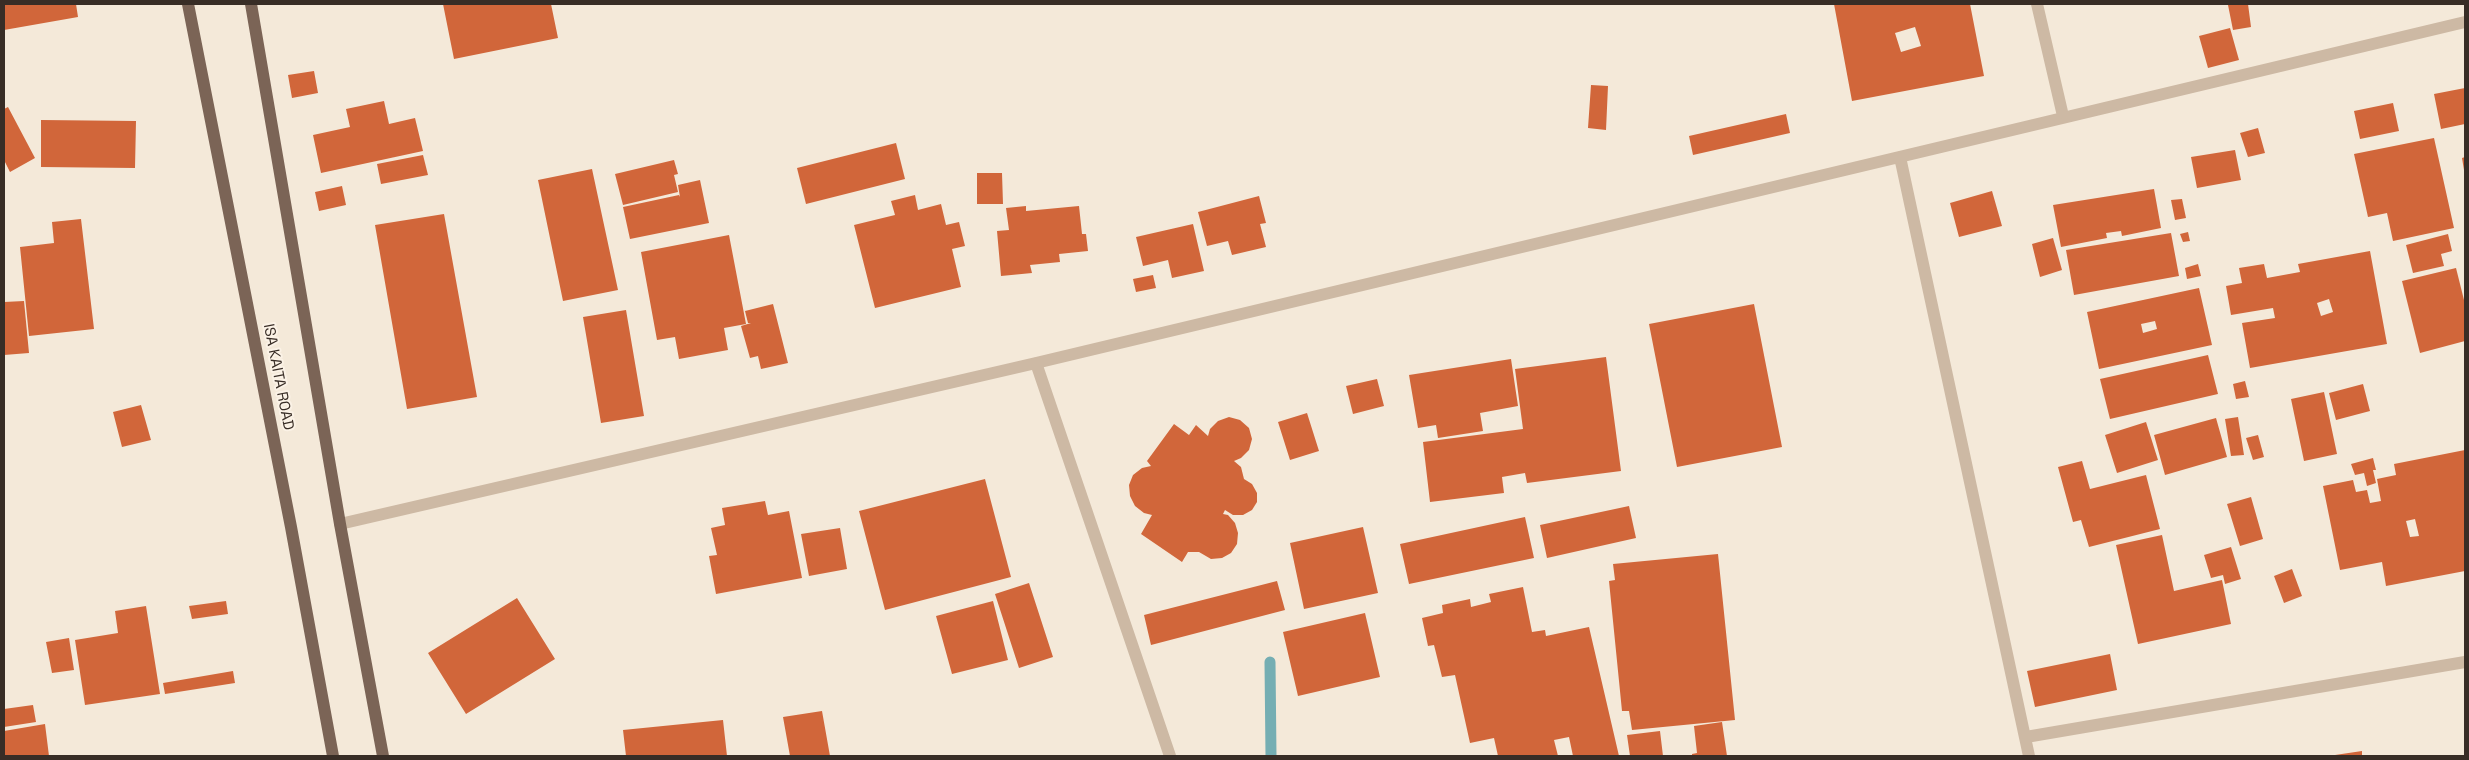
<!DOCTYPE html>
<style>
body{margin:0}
#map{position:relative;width:2469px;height:760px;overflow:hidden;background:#f4e9d9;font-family:"Space Grotesk",sans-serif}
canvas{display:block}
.frame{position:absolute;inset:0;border:5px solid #382d26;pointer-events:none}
</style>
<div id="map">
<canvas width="2469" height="760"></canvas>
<div class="frame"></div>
</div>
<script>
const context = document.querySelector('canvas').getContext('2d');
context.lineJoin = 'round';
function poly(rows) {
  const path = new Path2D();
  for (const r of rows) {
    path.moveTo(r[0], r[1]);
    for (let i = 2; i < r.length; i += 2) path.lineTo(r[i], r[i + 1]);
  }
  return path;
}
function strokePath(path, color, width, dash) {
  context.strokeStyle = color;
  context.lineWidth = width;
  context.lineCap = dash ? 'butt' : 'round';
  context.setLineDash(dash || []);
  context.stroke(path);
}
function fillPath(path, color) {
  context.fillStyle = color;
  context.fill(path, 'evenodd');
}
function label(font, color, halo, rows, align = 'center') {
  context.font = font + ' "Space Grotesk",sans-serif';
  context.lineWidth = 4;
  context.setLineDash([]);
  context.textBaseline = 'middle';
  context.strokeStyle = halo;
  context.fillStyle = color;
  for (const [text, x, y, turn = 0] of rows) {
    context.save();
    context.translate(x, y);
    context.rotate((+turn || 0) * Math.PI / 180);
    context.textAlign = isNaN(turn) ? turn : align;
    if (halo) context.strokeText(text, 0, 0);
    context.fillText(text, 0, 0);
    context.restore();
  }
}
strokePath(poly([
 [1270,662,1271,756]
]), '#75aeb3', 11);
fillPath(poly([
 [4,4,76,4,78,17,4,30],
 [443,4,551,4,558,38,454,59],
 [1834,4,1970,4,1984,76,1852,101],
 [1915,27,1921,46,1901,52,1895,33],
 [2248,4,2251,27,2233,30,2228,5],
 [2230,28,2239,60,2208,68,2199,36],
 [314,71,318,93,292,98,288,75],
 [1591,85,1608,86,1606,130,1588,128],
 [2465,88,2465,124,2441,129,2434,94],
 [384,101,389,124,415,118,423,151,321,173,313,135,350,127,346,109],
 [2393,103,2399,131,2360,139,2354,111],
 [8,107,35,158,10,172,4,160,4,109],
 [1786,114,1790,133,1693,155,1689,136],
 [41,120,136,121,135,168,41,167],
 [2258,128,2265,153,2248,157,2240,133],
 [2434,138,2454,228,2393,241,2387,213,2368,217,2354,154],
 [896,143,905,179,806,204,797,168],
 [2235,150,2241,180,2197,188,2191,157],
 [423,155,428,175,381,184,377,164],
 [2465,157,2465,170,2464,170,2462,158],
 [674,160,678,174,674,175,678,192,623,205,615,174],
 [592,169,618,290,563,301,538,180],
 [977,173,1002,173,1003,204,977,204],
 [700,180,709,223,630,239,623,207,679,195,680,197,678,185],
 [342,186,346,205,319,211,315,192],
 [2154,189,2161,228,2122,236,2121,231,2106,233,2107,238,2061,247,2053,205],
 [1992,191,2002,226,1959,237,1950,203],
 [915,195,918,210,941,204,946,225,959,222,965,246,952,249,961,287,875,308,854,225,895,215,891,201],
 [1259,196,1266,223,1260,224,1266,247,1232,255,1228,241,1207,246,1198,212],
 [2182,199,2186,218,2175,220,2171,200],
 [1026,206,1026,211,1079,206,1082,234,1086,234,1088,251,1059,254,1060,262,1030,265,1032,273,1001,276,997,231,1009,230,1006,208],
 [444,214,477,397,407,409,375,225],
 [81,219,94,329,29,336,20,247,54,243,52,222],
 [1193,224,1204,271,1172,278,1168,260,1143,266,1136,237],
 [2188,232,2190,241,2183,242,2180,234],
 [2171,233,2179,276,2074,295,2066,250],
 [2448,234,2452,251,2441,254,2444,266,2413,273,2406,245],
 [729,235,746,324,724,328,728,350,679,359,675,337,657,340,641,252],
 [2053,238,2062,270,2040,277,2032,244],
 [2370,251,2387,344,2250,368,2242,323,2275,318,2273,308,2231,315,2226,286,2242,283,2239,268,2264,264,2267,278,2300,272,2298,264],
 [2329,299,2333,312,2321,316,2317,303],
 [2198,264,2201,276,2187,279,2185,268],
 [2456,268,2465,304,2465,341,2420,353,2402,281],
 [1153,275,1156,288,1136,292,1133,279],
 [2199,288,2212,345,2099,369,2087,312],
 [2155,321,2157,329,2143,333,2141,324],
 [24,301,29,353,4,355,4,302],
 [773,304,788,363,761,369,758,356,750,358,741,326,751,323,748,323,745,311],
 [1754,304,1782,447,1677,467,1649,324],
 [626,310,644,416,601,423,583,317],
 [2208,355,2218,394,2110,419,2100,379],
 [1606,357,1621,471,1527,483,1525,473,1502,477,1504,493,1430,502,1423,442,1523,429,1515,369],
 [1511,359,1518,406,1480,413,1483,431,1438,438,1436,425,1418,428,1409,375],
 [1377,379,1384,406,1353,414,1346,386],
 [2245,381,2249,397,2236,399,2233,384],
 [2363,384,2370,411,2336,420,2329,393],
 [2324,392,2337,454,2304,461,2291,399],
 [141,405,151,440,122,447,113,412],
 [1307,413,1319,451,1290,460,1278,422],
 [1229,417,1240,420,1249,428,1252,439,1249,450,1241,458,1234,461,1241,467,1244,479,1252,484,1257,493,1257,502,1252,510,1243,515,1233,515,1225,510,1223,514,1228,515,1235,523,1238,533,1237,544,1231,553,1222,558,1211,559,1199,552,1188,552,1182,562,1141,534,1152,515,1144,513,1135,506,1130,496,1129,485,1133,475,1142,468,1151,466,1147,461,1174,424,1189,435,1196,425,1208,436,1210,429,1218,421],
 [2238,417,2244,455,2231,456,2225,419],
 [2216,418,2227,457,2165,475,2154,435],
 [2146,422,2158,460,2117,473,2105,435],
 [2258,435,2264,457,2253,460,2246,438],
 [2465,450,2465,571,2386,586,2382,562,2340,570,2323,486,2353,480,2356,492,2367,490,2370,503,2381,501,2377,479,2396,475,2394,464],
 [2415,519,2419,536,2410,537,2406,521],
 [2373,458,2376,470,2373,470,2376,483,2367,486,2364,473,2355,475,2351,464],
 [2082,461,2090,489,2146,475,2160,529,2089,547,2081,520,2073,522,2058,467],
 [985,479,1011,577,885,610,859,511],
 [2251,497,2263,539,2240,546,2227,504],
 [765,501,768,515,789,511,802,578,716,594,709,556,717,555,711,528,725,525,722,508],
 [1629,506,1636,538,1547,558,1540,525],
 [1525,517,1534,558,1409,584,1400,544],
 [1363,527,1378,593,1304,609,1290,543],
 [840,528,847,569,809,576,801,534],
 [2162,535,2174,591,2222,580,2231,624,2138,644,2116,545],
 [2231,547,2241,579,2225,584,2223,575,2211,578,2204,555],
 [1718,554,1735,720,1632,730,1629,711,1622,711,1609,581,1615,580,1613,564],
 [2292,569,2302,596,2284,603,2274,576],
 [1277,581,1285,610,1151,645,1144,615],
 [1029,583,1053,657,1019,668,995,594],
 [1523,587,1532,632,1545,630,1546,636,1589,627,1619,756,1573,756,1569,737,1554,740,1558,756,1498,756,1494,738,1470,743,1455,675,1442,677,1434,645,1428,646,1422,618,1443,613,1442,605,1470,599,1471,607,1491,602,1489,594],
 [517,598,555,659,466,714,428,653],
 [226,601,228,614,192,619,189,606],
 [993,601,1008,660,952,674,936,616],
 [146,606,160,694,85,705,75,640,118,633,115,611],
 [1365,613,1380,677,1298,696,1283,632],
 [69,638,74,670,52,673,46,642],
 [2110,654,2117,690,2035,707,2027,671],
 [233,671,235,683,165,694,163,683],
 [33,705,36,722,4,727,4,709],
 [822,711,830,756,790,756,783,717],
 [723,720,727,756,626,756,623,730],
 [1722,722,1727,756,1692,756,1692,754,1697,753,1694,726],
 [45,724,49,756,4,756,4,731],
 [1660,731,1663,756,1630,756,1627,735],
 [2362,751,2362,756,2335,756,2335,755]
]), '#d1663a');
strokePath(poly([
 [2037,4,2063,116],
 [1900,157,2029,756],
 [1036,363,1170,756],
 [340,524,1036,363,2465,22],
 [2026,737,2465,662]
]), '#cdb9a4', 12);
strokePath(poly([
 [188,4,291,527,333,756],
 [251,4,340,524,383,756]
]), '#7b6456', 12);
label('15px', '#382d26', '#fbf2e6', [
 ["ISA KAITA ROAD",278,377,79]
]);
</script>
